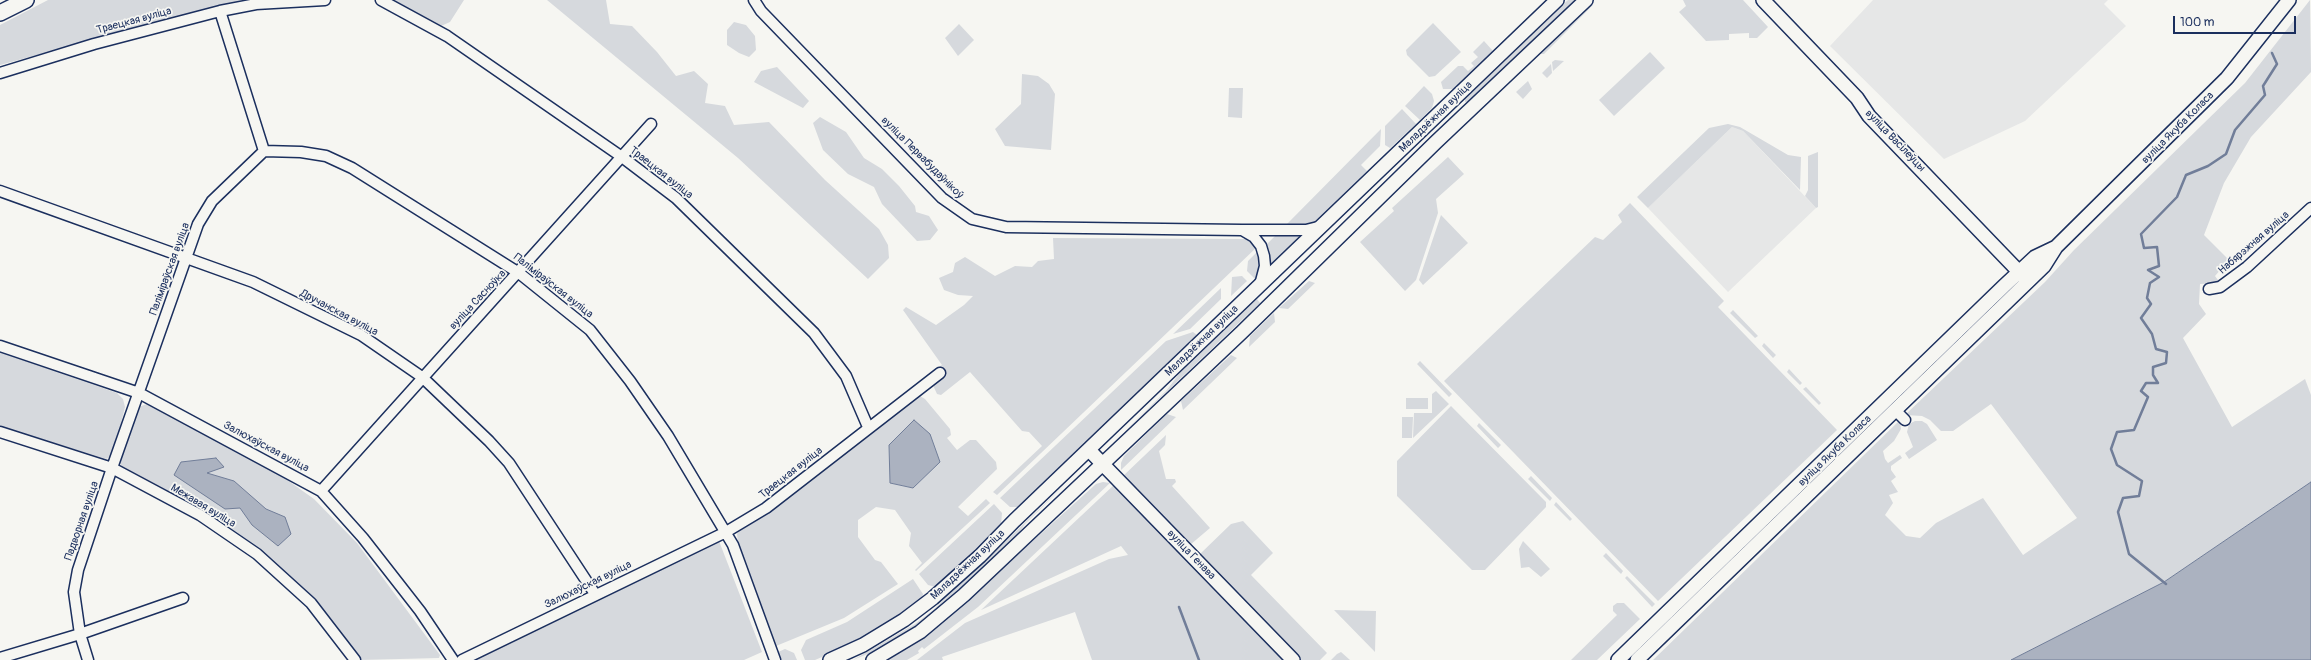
<!DOCTYPE html>
<meta charset="utf-8">
<style>
body{margin:0}
#map{position:relative;width:2311px;height:660px;overflow:hidden;background:#f6f6f2;font-family:Pangolin,sans-serif}
canvas{display:block}
.scale{position:absolute;left:2173px;top:16px;width:123px;height:18px;box-sizing:border-box;border:2px solid #1b2f5e;border-top:0;padding-left:5px;font-size:12px;line-height:14px;white-space:nowrap;color:#1b2f5e;-webkit-text-stroke:3px #f6f6f2;paint-order:stroke}
</style>
<div id="map">
<canvas width="2311" height="660"></canvas>
<div class="scale">100 m</div>
</div>
<script>
const context = document.querySelector('canvas').getContext('2d');
context.lineJoin = 'round';
function fillPath(path, color) {
  context.fillStyle = color;
  context.fill(path, 'evenodd');
}
function poly(rows) {
  const path = new Path2D();
  for (const r of rows) {
    path.moveTo(r[0], r[1]);
    for (let i = 2; i < r.length; i += 2) path.lineTo(r[i], r[i + 1]);
  }
  return path;
}
function strokePath(path, color, width, dash) {
  context.strokeStyle = color;
  context.lineWidth = width;
  context.lineCap = dash ? 'butt' : 'round';
  context.setLineDash(dash || []);
  context.stroke(path);
}
function label(font, color, halo, rows, align = 'center') {
  context.font = font + ' Pangolin,sans-serif';
  context.lineWidth = 3.5;
  context.setLineDash([]);
  context.textBaseline = 'middle';
  context.strokeStyle = halo;
  context.fillStyle = color;
  for (const [text, x, y, turn = 0] of rows) {
    context.save();
    context.translate(x, y);
    context.rotate((+turn || 0) * Math.PI / 180);
    context.textAlign = isNaN(turn) ? turn : align;
    if (halo) context.strokeText(text, 0, 0);
    context.fillText(text, 0, 0);
    context.restore();
  }
}
fillPath(poly([
 [1873,0,2108,0,2104,4,2126,26,2025,121,1944,159,1830,46],
 [1732,127,1743,131,1816,208,1728,292,1648,208]
]), '#e6e7e7');
fillPath(poly([
 [48,0,245,0,217,6,0,65,0,25],
 [394,0,464,0,450,22,441,26],
 [547,0,606,0,610,24,632,26,657,52,676,76,694,71,708,84,705,103,725,106,734,125,769,122,825,180,879,229,888,245,889,258,868,279,738,158],
 [1568,0,1575,0,1468,102,1465,102,1465,99],
 [1683,0,1743,0,1768,27,1757,38,1749,38,1749,33,1729,34,1729,40,1706,41,1679,12,1686,6],
 [2310,0,2311,72,2251,137,2224,183,2204,235,2229,260,2215,276,2220,283,2200,284,2199,304,2206,314,2183,338,2232,427,2305,379,2311,395,2311,482,2164,582,2011,660,1653,660,1900,420,1901,429,1894,441,1883,451,1885,459,1888,463,1900,455,1902,458,1891,466,1891,470,1896,477,1891,481,1898,492,1889,495,1893,503,1885,515,1906,536,1920,538,1936,523,1983,498,2023,555,2077,518,1991,404,1953,431,1941,431,1930,420,1922,416,1905,415,2045,282,2074,250,2245,83],
 [1590,1,1593,1,1593,5,1544,54,1538,54],
 [734,22,746,25,755,36,756,50,749,57,739,53,727,45,727,30],
 [1433,23,1461,52,1435,76,1429,77,1407,55,1406,50],
 [959,24,974,40,958,56,945,38],
 [1484,41,1493,51,1453,89,1443,89,1441,82,1458,66,1463,66,1468,71,1474,66,1471,63,1478,57,1473,52],
 [1650,52,1665,68,1614,116,1599,100],
 [1555,60,1564,61,1553,71,1552,62],
 [1551,64,1552,73,1547,78,1542,73],
 [777,67,809,101,803,108,754,82,761,71],
 [1022,74,1038,76,1049,84,1055,94,1051,150,1005,146,995,129,1021,104],
 [1528,81,1532,89,1523,99,1516,92],
 [1424,86,1432,94,1434,101,1432,108,1420,120,1405,106],
 [1229,88,1243,88,1242,118,1228,117],
 [1402,109,1416,124,1390,148,1385,145,1385,126],
 [820,117,846,132,864,158,882,169,899,186,915,206,916,212,929,216,938,230,930,240,917,241,882,204,874,187,848,174,823,150,813,123],
 [1728,124,1740,127,1788,155,1801,157,1800,190,1743,131,1732,127,1648,208,1637,197,1709,128],
 [1381,129,1380,146,1361,165,1367,171,1312,224,1286,225],
 [1818,152,1818,207,1816,208,1805,196,1808,190,1808,156],
 [1448,157,1464,174,1436,199,1438,213,1416,280,1405,291,1360,242,1394,211,1392,208],
 [1630,203,1724,301,1718,307,1837,430,1658,601,1444,381,1595,237,1603,240,1622,222,1618,215],
 [1441,215,1468,243,1423,285,1419,280],
 [1278,233,1303,234,1269,266,1265,246],
 [1053,238,1250,239,1257,247,997,495,993,492,1042,446,1029,432,1022,431,970,372,941,395,937,394,932,383,944,374,939,367,942,365,903,310,906,307,936,325,964,305,973,296,958,295,944,290,939,278,953,272,955,263,965,257,995,276,1015,266,1032,267,1038,261,1054,259],
 [1259,250,1261,257,1259,273,1255,279,1247,271,1248,261],
 [1242,276,1247,281,1231,296,1232,277],
 [1309,281,1315,283,1288,309,1279,308],
 [1221,288,1221,299,1190,329,1173,334],
 [1257,299,1260,303,1124,432,1166,391,1179,374],
 [1733,310,1758,336,1755,338,1730,313],
 [1274,313,1275,322,1249,347,1250,336],
 [1193,332,1197,335,1022,504,1018,507,1010,507,1000,498,1166,341],
 [1764,343,1776,355,1773,358,1762,346],
 [0,352,117,393,123,399,125,407,113,455,106,459,0,426],
 [1231,355,1237,358,1183,410,1181,401],
 [1420,361,1452,394,1449,397,1417,364],
 [1789,369,1802,383,1800,385,1787,372],
 [1806,387,1821,403,1819,405,1803,389],
 [1436,391,1449,404,1413,438,1414,413,1432,413,1432,394],
 [920,396,925,399,950,429,951,435,947,438,957,450,970,440,976,440,996,462,997,469,958,507,968,516,986,499,990,503,916,571,915,570,922,563,909,546,911,533,895,510,876,507,858,520,858,537,875,560,881,562,898,584,844,618,776,646,738,542,737,534,741,528,768,513,902,410,915,397],
 [889,445,926,475,913,488,890,483],
 [1406,398,1428,398,1428,409,1406,409],
 [149,403,273,470,314,499,357,543,440,655,439,658,360,660,314,600,261,550,201,511,123,470,120,462,139,407],
 [1451,406,1546,502,1546,507,1485,570,1472,570,1397,496,1397,461],
 [1167,414,1176,417,1121,470,1121,463,1124,456],
 [1402,417,1413,417,1412,438,1402,438],
 [1915,421,1922,421,1927,424,1937,440,1909,459,1905,453,1913,447,1907,432,1909,424],
 [1479,423,1501,445,1498,448,1477,426],
 [1166,435,1165,445,1159,451,1166,479,1175,479,1176,482,1172,486,1210,528,1190,545,1122,477],
 [1531,476,1552,498,1550,501,1528,479],
 [1070,480,1025,524,1014,540,954,597,917,628,870,653,853,660,915,624,932,611],
 [1103,482,1110,483,978,607,924,649,922,647,918,651,919,653,907,660,888,660,954,612,1096,484],
 [1115,484,1204,580,1283,660,1092,660,1075,612,942,657,943,660,917,660,965,623,1109,559,1128,555,1121,546,981,610],
 [1556,502,1572,519,1570,521,1554,505],
 [994,504,1002,513,1001,525,976,552,936,587,928,585,919,574],
 [1243,521,1273,553,1251,575,1327,653,1320,660,1300,660,1201,559,1201,553,1231,524],
 [719,541,762,652,744,660,475,660],
 [1523,541,1550,569,1541,577,1529,567,1521,568,1519,549],
 [1606,553,1623,571,1621,574,1603,556],
 [1627,576,1655,604,1652,607,1625,578],
 [913,579,923,594,921,602,859,641,815,660,805,660,801,650,806,640,847,622],
 [1617,603,1624,603,1640,619,1597,660,1571,660,1617,615,1613,611,1613,606],
 [1334,610,1376,611,1375,652],
 [785,649,794,653,797,660,781,660,778,652],
 [1341,652,1350,660,1331,660,1337,654]
]), '#d6d9dd');
const water = poly([
 [914,420,930,434,940,462,913,488,890,483,889,445,914,420],
 [216,458,224,467,207,473,234,481,266,509,285,517,291,534,278,546,252,525,240,508,225,509,174,475,181,462,216,458],
 [2311,482,2311,660,2011,660,2164,582,2311,482]
]);
fillPath(water, '#abb2c0');
strokePath(water, '#717e99', 1);
strokePath(poly([
 [2166,584,2129,554,2118,512,2123,498,2139,496,2142,481,2117,465,2111,449,2117,432,2134,430,2148,397,2141,391,2146,383,2158,383,2153,375,2153,367,2166,363,2167,352,2156,349,2152,334,2141,318,2151,304,2147,298,2150,283,2159,277,2148,270,2159,266,2157,247,2144,248,2141,234,2177,197,2186,175,2208,166,2226,154,2235,130,2265,95,2263,86,2277,64,2272,53],
 [1179,607,1199,660]
]), '#717e99', 2.5);
const street = poly([
 [381,0,447,36,622,157,676,198,814,333,846,376,868,427],
 [754,0,761,11,942,198,972,219,1006,227,1242,230,1306,230,1322,226],
 [220,11,264,151,301,152,326,156,352,168,519,273,590,330,630,381,668,436,733,545,775,660],
 [0,73,94,44,220,11,256,4,325,0],
 [0,191,253,282,361,335,422,377,489,441,509,463,595,594],
 [1242,230,1254,237,1261,246,1264,256,1265,266,1260,285],
 [2209,289,2220,287,2247,267,2311,208],
 [0,346,139,393,321,491,363,538,420,611,453,660],
 [1895,410,1905,420],
 [0,432,112,468,200,515,257,554,311,603,355,660],
 [321,491,651,124],
 [0,658,80,634,183,598],
 [88,660,80,634,74,592,78,570,112,468,198,224,212,201,264,151],
 [462,660,726,532,766,508,940,373]
]);
const secondary = poly([
 [1763,0,1857,98,1869,116,2025,278],
 [1089,450,1293,660],
 [830,660,863,645,904,620,933,598,980,556,1014,521,1557,0],
 [873,660,920,632,964,595,1242,332,1436,142,1586,0],
 [1618,660,2004,286,2035,257,2056,247],
 [1637,660,2044,266,2056,247,2227,78,2289,0]
]);
const primary = poly([
 [0,13,26,0]
]);
strokePath(street, '#1b2f5e', 13);
strokePath(secondary, '#1b2f5e', 16);
strokePath(primary, '#1b2f5e', 18);
strokePath(street, '#f6f6f2', 10);
strokePath(secondary, '#f6f6f2', 13);
strokePath(primary, '#f6f6f2', 15);
label('11px', '#1b2f5e', '#f6f6f2', [
 ["Траецкая вуліца",134,21,-15],
 ["Маладзёжная вуліца",1436,117,-44],
 ["вуліца Якуба Коласа",2178,128,-45],
 ["вуліца Васілеўцы",1895,141,46],
 ["вуліца Первабудаўнікоў",922,158,45],
 ["Траецкая вуліца",661,173,38],
 ["Набярэжная вуліца",2254,243,-41],
 ["Паліміраўская вуліца",170,269,-70],
 ["Паліміраўская вуліца",553,286,38],
 ["вуліца Сасноўка",478,300,-47],
 ["Дручанская вуліца",339,313,28],
 ["Маладзёжная вуліца",1202,341,-44],
 ["Залюхаўская вуліца",266,447,28],
 ["вуліца Якуба Коласа",1835,451,-44],
 ["Траецкая вуліца",791,473,-38],
 ["Межавая вуліца",203,506,31],
 ["Падворная вуліца",82,521,-71],
 ["вуліца Генава",1191,555,46],
 ["Маладзёжная вуліца",968,565,-43],
 ["Залюхаўская вуліца",588,585,-26]
]);
</script>
